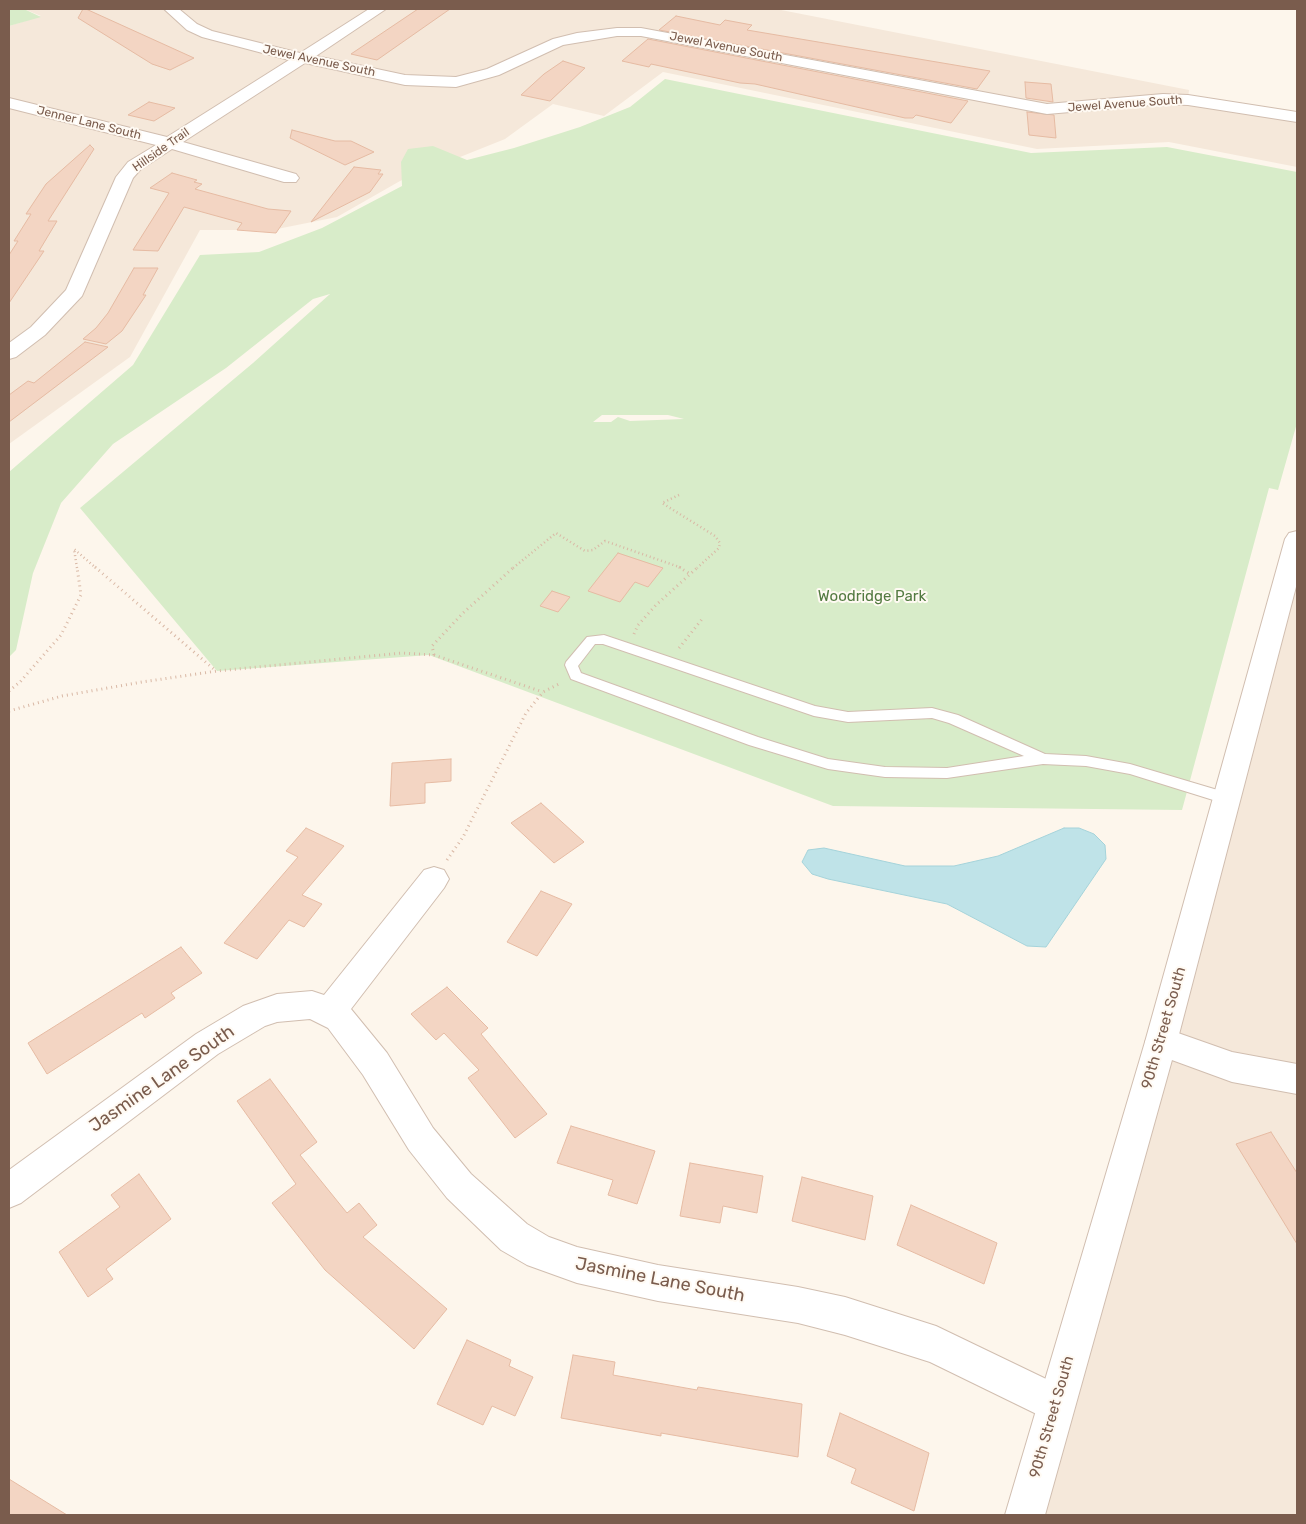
<!DOCTYPE html>
<style>
body{margin:0}
#map{position:relative;width:1306px;height:1524px;overflow:hidden;background:#fdf6ec;font-family:Rubik,sans-serif}
canvas{display:block}
.frame{position:absolute;inset:0;border:10px solid #7a5c4d;pointer-events:none}
</style>
<div id="map">
<canvas width="1306" height="1524"></canvas>
<div class="frame"></div>
</div>
<script>
const context = document.querySelector('canvas').getContext('2d');
context.lineJoin = 'round';
function fillPath(path, color) {
  context.fillStyle = color;
  context.fill(path, 'evenodd');
}
function poly(rows) {
  const path = new Path2D();
  for (const r of rows) {
    path.moveTo(r[0], r[1]);
    for (let i = 2; i < r.length; i += 2) path.lineTo(r[i], r[i + 1]);
  }
  return path;
}
function strokePath(path, color, width, dash) {
  context.strokeStyle = color;
  context.lineWidth = width;
  context.lineCap = dash ? 'butt' : 'round';
  context.setLineDash(dash || []);
  context.stroke(path);
}
function label(font, color, halo, rows, align = 'center') {
  context.font = font + ' Rubik,sans-serif';
  context.lineWidth = 4;
  context.setLineDash([]);
  context.textBaseline = 'middle';
  context.strokeStyle = halo;
  context.fillStyle = color;
  for (const [text, x, y, turn = 0] of rows) {
    context.save();
    context.translate(x, y);
    context.rotate((+turn || 0) * Math.PI / 180);
    context.textAlign = isNaN(turn) ? turn : align;
    if (halo) context.strokeText(text, 0, 0);
    context.fillText(text, 0, 0);
    context.restore();
  }
}
fillPath(poly([
 [24,9,776,9,1189,90,1188,99,1297,117,1297,167,1169,142,1037,149,663,72,604,116,553,104,505,139,400,181,337,217,272,230,200,230,130,357,9,444,9,26,41,16],
 [1297,539,1297,1515,1025,1515,1226,798]
]), '#f5e8da');
fillPath(poly([
 [9,9,24,9,41,17,9,26],
 [665,79,1031,153,1167,147,1297,172,1297,423,1278,490,1269,488,1182,810,833,806,429,655,217,671,80,508,253,363,330,294,313,299,226,368,113,444,61,503,33,573,16,650,9,657,9,472,133,365,200,255,259,252,322,228,402,186,401,162,408,149,433,146,467,160,514,148,580,127,630,107],
 [602,415,668,415,684,419,630,421,618,417,611,422,593,422]
]), '#d8ecc9');
const water = poly([
 [1064,828,1079,828,1094,834,1105,845,1106,859,1046,947,1027,946,947,904,828,879,812,874,802,862,808,850,824,848,905,866,954,866,998,856,1064,828]
]);
fillPath(water, '#bfe3e8');
strokePath(water, '#a5d3da', 1);
const building = poly([
 [83,9,86,9,194,58,170,70,152,64,78,18,83,9],
 [418,9,450,9,377,60,351,54,418,9],
 [676,16,720,25,725,20,752,25,747,30,990,71,977,89,659,30,676,16],
 [648,39,968,101,951,123,916,115,913,118,905,118,755,84,740,83,651,64,649,67,622,61,648,39],
 [563,61,585,68,550,101,521,95,544,74,563,61],
 [1025,82,1051,84,1053,102,1026,98,1025,82],
 [149,102,175,108,154,121,128,115,149,102],
 [1027,112,1054,115,1056,138,1029,135,1027,112],
 [292,130,335,141,351,141,374,152,345,165,290,138,292,130],
 [90,145,94,149,48,221,57,221,39,251,44,251,9,303,9,255,18,241,14,241,31,214,26,214,46,184,90,145],
 [354,167,381,170,378,174,383,174,370,192,311,222,354,167],
 [172,173,197,180,194,182,202,184,195,189,268,209,291,211,276,233,237,230,242,223,184,207,158,251,133,250,169,193,150,188,172,173],
 [134,268,158,268,143,295,146,295,122,331,106,344,83,339,96,328,108,313,134,268],
 [85,342,108,347,9,422,9,395,28,381,34,383,85,342],
 [618,553,663,568,648,587,635,582,620,602,588,591,618,553],
 [552,591,570,597,558,612,540,606,552,591],
 [451,759,451,781,425,783,425,803,390,806,392,763,451,759],
 [541,803,584,842,554,863,511,823,541,803],
 [306,828,344,846,302,895,322,904,304,927,289,920,257,959,224,943,298,857,286,851,306,828],
 [541,891,572,904,537,956,507,942,541,891],
 [181,947,202,973,171,993,175,998,145,1018,142,1013,47,1074,28,1043,181,947],
 [447,987,488,1028,481,1034,547,1114,515,1138,468,1078,479,1070,444,1033,436,1040,411,1014,447,987],
 [270,1079,317,1142,300,1155,347,1213,359,1203,377,1225,363,1237,447,1309,414,1349,325,1270,272,1203,296,1184,237,1101,270,1079],
 [571,1126,655,1151,637,1204,608,1195,613,1180,557,1163,571,1126],
 [1271,1132,1297,1173,1297,1244,1236,1144,1271,1132],
 [690,1163,763,1176,757,1213,723,1206,720,1223,680,1216,690,1163],
 [139,1174,171,1219,106,1269,113,1279,88,1297,59,1252,120,1207,111,1195,139,1174],
 [802,1177,873,1196,865,1240,792,1221,802,1177],
 [911,1205,997,1243,984,1284,897,1245,911,1205],
 [467,1340,511,1360,509,1366,533,1377,515,1416,492,1406,483,1425,437,1404,467,1340],
 [573,1355,615,1362,613,1375,697,1390,698,1387,802,1404,798,1457,661,1433,661,1436,561,1418,573,1355],
 [840,1413,929,1453,914,1511,851,1483,856,1469,827,1456,840,1413],
 [9,1479,67,1515,9,1515,9,1479]
]);
fillPath(building, '#f3d5c3');
strokePath(building, '#e6bba3', 1);
const service = poly([
 [604,635,815,706,848,712,932,708,958,715,1045,754,1086,756,1130,764,1231,794,1233,798,1231,802,1226,804,1130,774,1086,766,1043,764,947,778,885,777,828,769,749,745,571,679,565,665,566,662,587,637,604,635],
 [595,644,603,644,814,716,848,722,932,718,949,723,1024,756,947,768,885,767,828,759,758,737,581,673,578,666,595,644]
]);
const minor = poly([
 [164,9,179,9,197,24,212,31,300,53,369,9,386,9,316,56,405,75,456,77,487,69,553,39,577,33,617,28,641,28,1047,104,1163,94,1188,95,1297,112,1297,122,1188,105,1163,104,1047,114,641,36,617,36,563,45,499,75,456,87,405,85,305,63,183,142,296,174,299,178,296,182,284,182,172,149,140,170,133,178,82,296,45,335,16,357,9,359,9,343,31,327,66,290,116,177,128,162,156,145,9,108,9,98,167,137,289,60,202,37,187,30,164,9],
 [434,867,444,870,449,879,444,888,351,1009,387,1053,433,1128,471,1174,527,1224,549,1237,577,1247,658,1265,798,1287,845,1297,936,1326,1069,1390,1074,1404,1069,1418,1055,1423,930,1362,845,1335,798,1323,658,1301,577,1283,527,1265,501,1250,447,1198,409,1150,363,1075,328,1028,310,1019,277,1022,265,1026,218,1054,21,1203,9,1208,9,1170,196,1034,243,1006,277,994,312,991,324,995,424,870,434,867],
 [1161,1027,1232,1052,1297,1064,1297,1094,1232,1082,1150,1052,1145,1042,1150,1032,1161,1027]
]);
const tertiary = poly([
 [1297,531,1297,583,1177,1042,1045,1515,1005,1515,1145,1042,1285,539,1289,533,1297,531]
]);
strokePath(service, '#d1beb0', 2);
strokePath(minor, '#d1beb0', 2);
strokePath(tertiary, '#d1beb0', 2);
strokePath(poly([
 [679,495,662,503,715,536,720,543,719,548,697,568],
 [77,568,74,549,96,568],
 [513,568,556,533,585,551,593,550,605,541,682,568]
]), '#d9b8a5', 2.5, [1, 3]);
strokePath(poly([
 [95,567,216,671],
 [679,567,690,574],
 [634,634,638,625,656,605,698,567],
 [679,648,703,618],
 [434,655,432,646,463,613,514,567],
 [9,691,20,682,61,635,81,595,77,567],
 [9,711,62,696,142,682,217,671,402,653,434,655,543,692],
 [447,860,463,837,526,713,543,692,561,683]
]), '#d9b8a5', 3, [1, 4]);
fillPath(service, '#fff');
fillPath(minor, '#fff');
fillPath(tertiary, '#fff');
label('12px', '#7a5c4d', '#fffaf3', [
 ["Jewel Avenue South",726,47,11],
 ["Jewel Avenue South",319,61,12],
 ["Jewel Avenue South",1125,104,-4],
 ["Jenner Lane South",89,123,14],
 ["Hillside Trail",161,150,-35]
]);
label('15px', '#537a41', '#fffaf3', [
 ["Woodridge Park",872,597]
]);
label('15px', '#7a5c4d', '#fffaf3', [
 ["90th Street South",1164,1028,-74],
 ["90th Street South",1052,1417,-74]
]);
label('18px', '#7a5c4d', '#fffaf3', [
 ["Jasmine Lane South",162,1079,-35],
 ["Jasmine Lane South",660,1280,11]
]);
</script>
